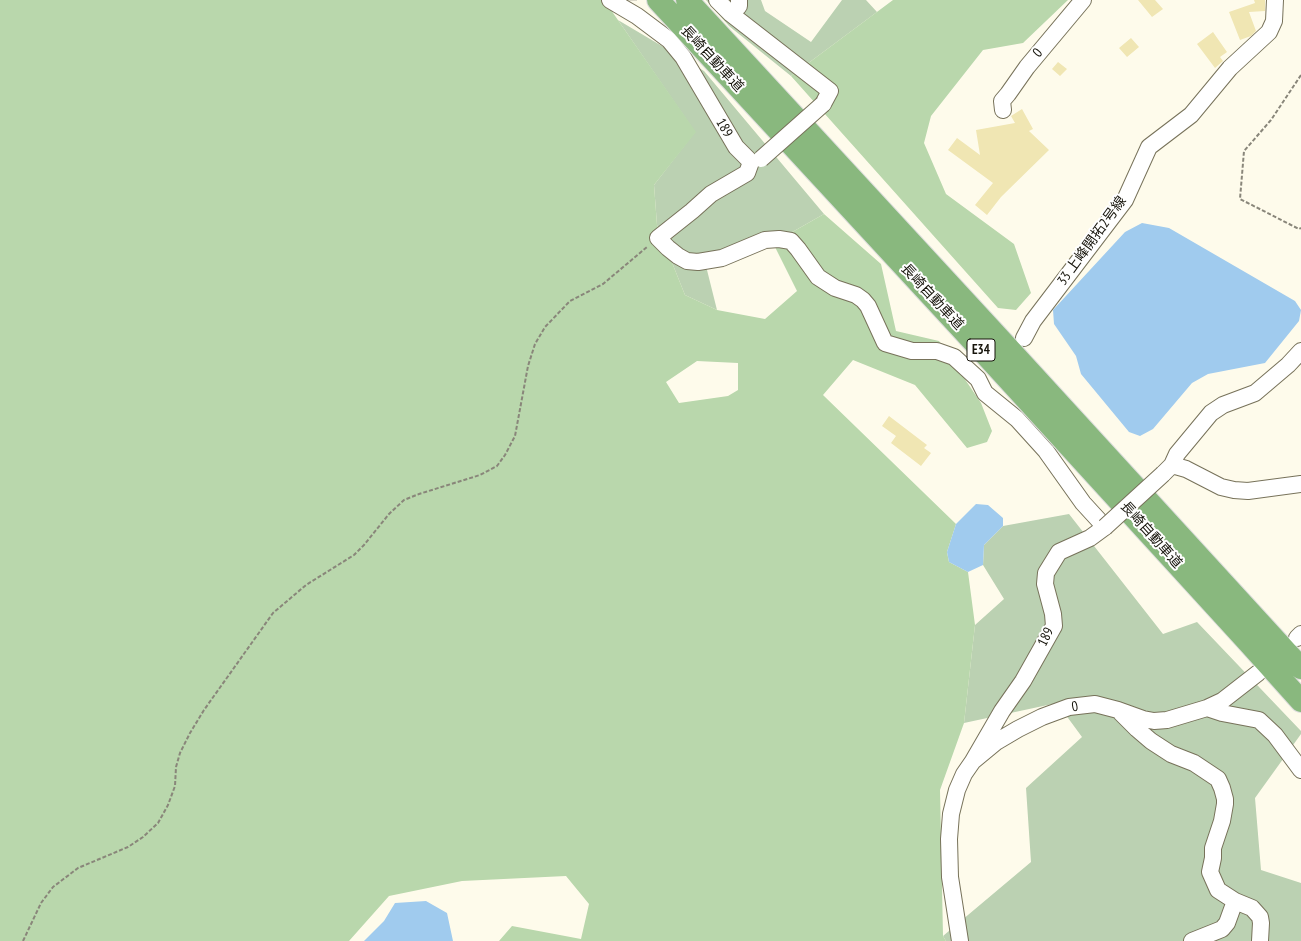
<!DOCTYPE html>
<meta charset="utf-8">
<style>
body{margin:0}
canvas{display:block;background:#fefbeb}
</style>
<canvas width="1301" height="941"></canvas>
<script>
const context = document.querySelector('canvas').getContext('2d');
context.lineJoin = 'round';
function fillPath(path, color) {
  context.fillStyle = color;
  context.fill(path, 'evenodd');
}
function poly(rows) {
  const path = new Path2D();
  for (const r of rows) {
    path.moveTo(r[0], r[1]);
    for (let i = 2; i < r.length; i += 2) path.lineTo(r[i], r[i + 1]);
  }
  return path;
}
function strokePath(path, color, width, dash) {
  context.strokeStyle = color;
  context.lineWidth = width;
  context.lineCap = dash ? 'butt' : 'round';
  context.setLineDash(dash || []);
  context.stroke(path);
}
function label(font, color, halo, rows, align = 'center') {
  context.font = font + ' "PT Sans Narrow","Noto Sans JP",sans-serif';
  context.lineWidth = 4;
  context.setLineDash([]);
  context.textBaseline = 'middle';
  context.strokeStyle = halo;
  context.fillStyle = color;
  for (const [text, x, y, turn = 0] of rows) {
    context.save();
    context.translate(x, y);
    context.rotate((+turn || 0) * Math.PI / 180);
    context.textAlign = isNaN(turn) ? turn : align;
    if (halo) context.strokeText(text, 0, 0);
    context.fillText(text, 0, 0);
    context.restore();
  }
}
fillPath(poly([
 [706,0,761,0,765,11,811,42,842,0,866,0,877,12,791,76,729,26],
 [618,20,704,71,824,214,773,243,706,266,717,310,685,295,657,225,654,185,695,132],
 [1069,514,1163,634,1197,622,1301,731,1301,734,1255,798,1261,870,1301,883,1301,941,946,941,943,936,1031,862,1026,788,1082,737,1057,703,964,723,975,625,1004,599,983,565,984,545,1003,526]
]), '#bbd1b2');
fillPath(poly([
 [0,0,604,0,696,132,654,185,657,225,685,295,717,310,765,319,797,291,773,243,824,214,881,264,896,331,939,341,981,403,992,431,987,442,967,448,915,385,853,360,823,395,956,524,947,552,949,562,968,572,975,625,964,723,940,790,943,936,946,941,499,941,512,926,581,939,589,904,566,876,462,881,389,896,349,941,0,941],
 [697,361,738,363,738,390,728,396,679,403,666,382],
 [893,0,1068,0,1023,43,983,50,931,116,924,143,946,194,1014,244,1031,293,1016,310,998,308,791,76]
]), '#b9d7ac');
fillPath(poly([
 [1142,223,1169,228,1295,301,1301,310,1299,321,1265,363,1208,374,1192,383,1153,429,1140,436,1129,432,1081,374,1076,356,1054,324,1053,310,1125,232],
 [976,504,988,505,1003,518,1003,526,984,545,983,565,968,572,949,562,947,552,956,524],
 [426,901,447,913,453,941,364,941,384,921,395,903]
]), '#a0cbee');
fillPath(poly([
 [1138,0,1155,0,1163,9,1152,17],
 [1254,0,1265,0,1265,11,1249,12,1256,31,1251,36,1240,40,1229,12,1255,3],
 [1213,32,1227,52,1220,57,1223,61,1215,68,1197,44],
 [1131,38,1139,47,1127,57,1119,48],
 [1058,62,1067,69,1060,76,1052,69],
 [1022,109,1033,129,1029,131,1049,150,1001,197,987,215,975,205,993,183,948,150,957,138,980,155,976,130,1015,123,1011,116],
 [889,416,927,445,924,448,931,453,921,466,891,443,896,436,882,426]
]), '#f0e6b3');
strokePath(poly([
 [629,1,629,0]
]), '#dbd8c9', 16, [16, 8]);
const minor = poly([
 [610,0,637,16,669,40,683,57,736,147,751,162],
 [717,0,731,14,830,91,823,104],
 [731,14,739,6,739,0],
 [1003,110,1002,101,1008,94,1027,67,1083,0],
 [751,162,747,173,711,194,692,211,658,238,668,248,678,256,687,261,698,262,722,258,765,240,779,239,791,241,798,249,818,277,835,288,856,295,863,300,868,306,885,343,912,351,937,351,954,357,978,379,985,393,1017,419,1046,451,1083,503,1105,527,1090,538,1059,552,1046,573,1045,584,1053,614,1054,626,1023,681,1002,711,973,761],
 [1024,338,1033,321,1125,200,1149,147,1191,115,1230,68,1269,32,1274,21,1275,0],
 [1172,465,1186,469,1221,487,1234,490,1248,491,1301,484],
 [1163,474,1172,465,1177,454,1211,413,1223,405,1255,393,1288,365,1301,351],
 [1297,638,1301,634],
 [1207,708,1222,713,1259,720,1275,735,1301,770],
 [1121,713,1137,729,1151,741,1171,754,1194,763,1218,779,1222,788,1225,799,1225,804,1222,821,1213,848,1213,858,1210,872,1218,890,1235,901,1252,908,1260,917,1261,923,1260,941],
 [960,941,950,877,949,839,951,814,957,790,964,774,973,761,996,742,1018,729,1042,717,1069,707,1095,704,1118,710,1143,719,1154,721,1167,720,1207,708,1222,701,1258,673],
 [1192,941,1222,929,1227,923,1235,901]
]);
const highway = poly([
 [658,0,996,366,1249,643,1301,701],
 [687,0,1008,348,1301,668]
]);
strokePath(minor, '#77725a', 18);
strokePath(highway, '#dededd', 24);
strokePath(poly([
 [1301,75,1271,120,1244,151,1240,199,1299,229,1301,228],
 [23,941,41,903,53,887,78,868,128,847,143,837,158,823,168,805,175,786,176,767,180,753,190,733,204,710,273,613,306,585,354,555,364,545,389,514,404,500,419,494,480,475,497,466,505,455,515,436,528,366,535,344,545,327,570,301,603,284,647,247]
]), '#89867a', 2, [4, 2]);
strokePath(minor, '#fff', 16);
strokePath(highway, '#89b87e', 22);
const minorBridge = poly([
 [761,159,823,104],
 [1105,527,1163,474]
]);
strokePath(minorBridge, '#77725a', 18, []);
strokePath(minorBridge, '#fff', 16);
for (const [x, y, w] of [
 [981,350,28]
]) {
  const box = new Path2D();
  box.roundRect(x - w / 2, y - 11, w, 22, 3);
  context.fillStyle = '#fff';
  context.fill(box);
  strokePath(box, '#16140b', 1);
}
label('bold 13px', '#16140b', null, [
 ["E34",981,350]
]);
label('14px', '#16140b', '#fff', [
 ["0",1038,53,-50],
 ["長崎自動車道",712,59,47],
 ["189",724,128,60],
 ["33 上峰開拓2号線",1092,241,-54],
 ["長崎自動車道",932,297,47],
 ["長崎自動車道",1151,535,48],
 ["189",1046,637,-64],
 ["0",1075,707,-10]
]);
</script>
